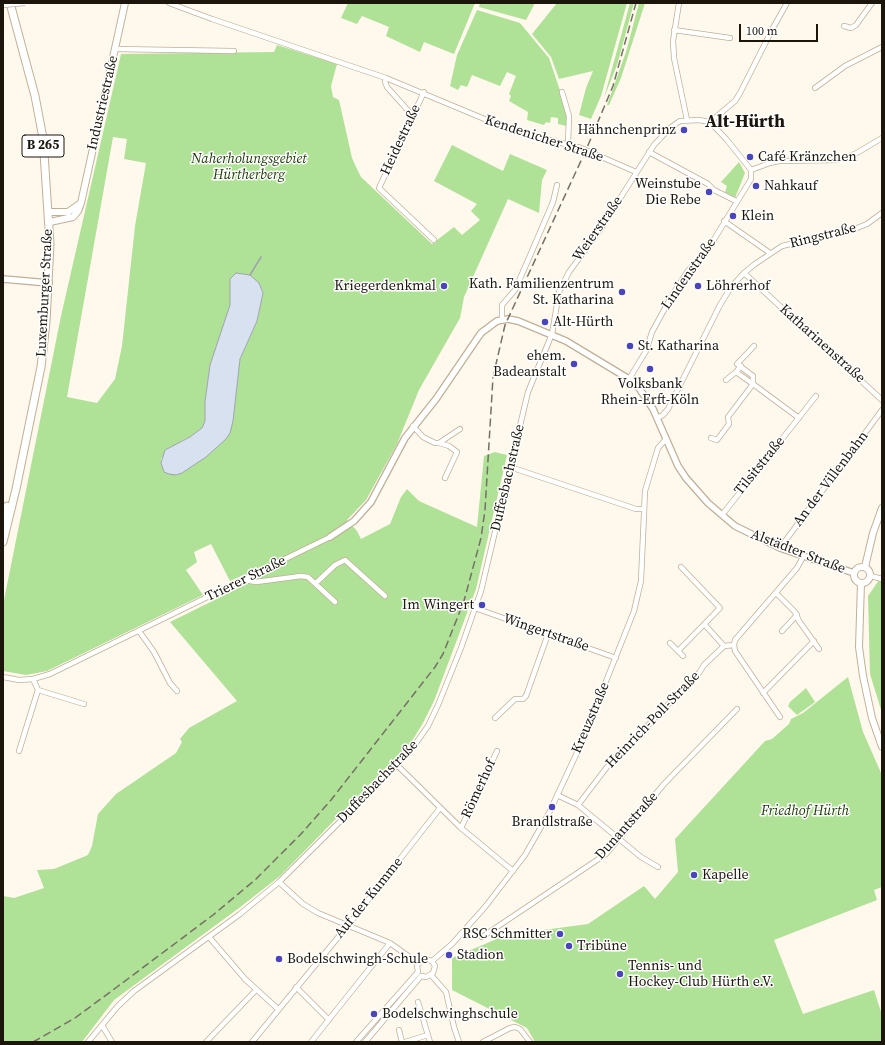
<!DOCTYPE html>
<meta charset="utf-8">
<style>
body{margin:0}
#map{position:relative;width:885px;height:1045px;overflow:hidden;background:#fff8ed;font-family:"Source Serif 4",serif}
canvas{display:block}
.frame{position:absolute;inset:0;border:4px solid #1b150c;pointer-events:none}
.scale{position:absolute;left:739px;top:24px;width:79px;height:18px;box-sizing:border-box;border:2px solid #1b150c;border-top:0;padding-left:5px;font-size:12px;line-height:14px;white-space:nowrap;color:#1b150c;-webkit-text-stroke:3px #fff;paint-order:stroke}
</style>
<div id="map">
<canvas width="885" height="1045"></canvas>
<div class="frame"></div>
<div class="scale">100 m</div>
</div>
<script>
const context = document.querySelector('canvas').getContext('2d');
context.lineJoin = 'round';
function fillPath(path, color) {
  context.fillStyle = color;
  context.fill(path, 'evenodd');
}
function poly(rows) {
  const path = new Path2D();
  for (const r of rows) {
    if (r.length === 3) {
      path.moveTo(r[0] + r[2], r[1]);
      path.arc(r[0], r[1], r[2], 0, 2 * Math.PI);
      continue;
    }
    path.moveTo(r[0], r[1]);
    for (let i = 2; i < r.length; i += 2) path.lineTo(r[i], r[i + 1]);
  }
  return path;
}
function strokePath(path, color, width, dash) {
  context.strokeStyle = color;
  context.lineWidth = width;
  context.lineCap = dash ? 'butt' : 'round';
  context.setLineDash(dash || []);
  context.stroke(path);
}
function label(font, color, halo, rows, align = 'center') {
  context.font = font + ' "Source Serif 4",serif';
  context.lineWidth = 3;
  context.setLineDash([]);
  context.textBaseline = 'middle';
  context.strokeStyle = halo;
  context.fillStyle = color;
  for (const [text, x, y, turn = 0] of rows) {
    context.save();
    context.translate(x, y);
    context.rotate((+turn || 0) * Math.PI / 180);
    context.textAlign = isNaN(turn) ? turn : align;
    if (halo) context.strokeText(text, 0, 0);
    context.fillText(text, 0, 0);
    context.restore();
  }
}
fillPath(poly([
 [348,3,475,3,454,54,424,42,420,52,386,36,389,27,362,16,357,24,341,18],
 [480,3,535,3,526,20,479,7],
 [557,3,627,3,601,96,591,119,579,115,586,88,593,71,559,79,551,57,532,34],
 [630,3,634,3,617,65,604,98],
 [639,3,645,3,621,78,609,105,607,105,626,52],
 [477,10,520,23,549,58,567,111,567,126,558,124,558,118,551,117,550,123,546,122,544,125,527,120,528,112,509,101,511,96,509,94,516,76,507,72,500,86,472,75,467,87,461,85,458,90,450,86,457,55],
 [277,45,337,64,331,86,333,97,339,100,352,158,357,169,361,177,432,244,454,227,462,235,480,220,471,211,477,204,434,181,452,145,503,171,510,154,547,170,542,180,539,213,508,199,464,297,460,318,419,390,397,444,366,500,347,520,357,531,361,539,390,524,401,497,407,489,419,501,477,527,484,456,495,452,507,455,476,589,434,701,423,723,412,741,280,876,239,908,114,1000,82,1042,3,1042,3,896,14,898,44,888,37,870,54,869,88,855,92,846,98,814,116,794,176,753,182,742,180,739,189,728,237,701,170,622,259,578,255,570,230,581,211,544,194,552,197,562,186,570,203,595,47,671,26,675,3,671,3,605,61,316,121,54,274,52],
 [113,137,127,139,124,159,146,163,135,226,122,346,115,379,97,403,67,397],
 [230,279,262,289,263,293,257,321,240,359,233,421,164,472,161,463,161,459,183,440,190,437,202,428,205,421,205,402,210,365,230,305],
 [739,162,745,173,735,198,725,192,727,186,721,182],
 [879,580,882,581,882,713,870,674,868,596],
 [848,677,863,732,882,775,882,887,874,890,877,900,774,940,803,1014,874,990,882,1015,882,1042,535,1042,527,1028,452,990,452,958,506,935,588,924,644,886,655,899,678,872,675,839,765,741,772,739,789,724,791,719,803,713],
 [806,688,815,702,797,715,788,706,790,702]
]), '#afe197');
const water = poly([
 [236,273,250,275,259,283,263,293,257,321,240,359,233,421,230,433,226,439,206,457,182,473,176,475,169,474,164,472,161,463,165,450,190,437,202,428,205,421,205,402,210,365,230,305,230,279,236,273]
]);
fillPath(water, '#d8e1f0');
strokePath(water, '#9fa4ac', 1);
strokePath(poly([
 [250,275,261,257]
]), '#9fa4ac', 1.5);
const minor = poly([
 [169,3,212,19,386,78,511,130,581,148,636,172],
 [679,3,673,41,674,58,687,120],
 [844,26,851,28,856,25,872,3],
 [674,30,730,38],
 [115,49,234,51],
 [386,78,385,82,387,87,412,115],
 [815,88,845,66,882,47],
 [424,92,379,188,434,240],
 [562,92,569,116,568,144],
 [710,122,735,101,740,93,774,26,787,3],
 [649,152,708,184,714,190,736,201],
 [751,170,770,163,779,161,837,160,855,154,882,138],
 [724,221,770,253],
 [744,273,882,400],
 [502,320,502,305,515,290,529,258,553,202,557,185],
 [754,346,737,364,753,376,753,384,799,418],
 [629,379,646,351,652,332,671,297,687,272,710,246,751,179,751,170],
 [726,380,736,372],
 [657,418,663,415,668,409,720,305,731,287,744,273,755,264,782,246,857,228,867,224,882,213],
 [413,426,423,437,435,443,439,443,460,429],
 [711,438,717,440,729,424,728,417,753,384,736,372,741,366],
 [439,443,449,446,457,452,445,478],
 [510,467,636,509,644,509],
 [722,515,816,396],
 [780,548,882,410],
 [871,576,882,579],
 [245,580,256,582,301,576,308,577,335,602],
 [316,583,335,565,345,560,385,596],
 [776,593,795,612,799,621,819,649],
 [475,608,616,658],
 [705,625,724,646],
 [139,631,154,652,170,683,177,691],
 [782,631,797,615],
 [670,643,683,656],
 [678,651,720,608,681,567],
 [3,677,19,680,33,679,50,674,330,537],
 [38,690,84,704],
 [763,693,814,641],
 [780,717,735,651,734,645,735,640,797,568,803,557],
 [495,718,515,699,523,699,526,696,548,634],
 [19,751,38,690,33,679],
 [397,765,461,828,513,871],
 [557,795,578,805,641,857,658,867],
 [578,805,607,767,699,673,704,665,724,646,734,645],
 [461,828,497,751],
 [279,882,303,904,318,913,390,943,418,963],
 [209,937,245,979,278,1009],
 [482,937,606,854,664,784,737,709],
 [432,961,452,944,485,907,525,855,549,813,581,744,634,611,641,581,645,491,658,448,666,439],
 [418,972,417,966,420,962,425,959,432,961,435,966,433,973,426,977,421,976],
 [431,975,446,992,454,1027,459,1042],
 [296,987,329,1020],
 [418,1002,430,1042],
 [102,1025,112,1042],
 [399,1030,402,1042],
 [88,1042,117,1007,134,991,240,914,279,882,397,765,416,743,428,726,438,705,461,648,481,591,528,392,552,334,559,292,569,272,600,230,654,145,670,128,680,121,699,120,710,122,727,140,751,170],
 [206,1042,256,990],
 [252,1042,349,924,440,808],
 [311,1042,390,943],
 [356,1042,418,972],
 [365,1042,421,976],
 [405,1042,428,1035],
 [483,1042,510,1028,515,1027,520,1029,530,1042]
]);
const tertiary = poly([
 [3,279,49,283],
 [330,537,354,521,371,502,405,438,436,399,481,333,497,321,508,319,518,321,566,341,629,379,639,388,653,409,678,466,686,478,708,503,735,526,780,548,854,573]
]);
const secondary = poly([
 [49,212,68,212,81,203],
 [50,222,73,217,78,211,81,203,125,3],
 [862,575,8],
 [865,567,873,533,882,508],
 [861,583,859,647,863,676,872,718,882,747]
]);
const primary = poly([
 [3,520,7,506],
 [3,542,16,489,41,367,46,322,50,244,43,138,35,96,10,3]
]);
strokePath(minor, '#c1b096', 6);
strokePath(tertiary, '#c1b096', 8);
strokePath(secondary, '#c1b096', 8);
strokePath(primary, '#c1b096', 9);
strokePath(minor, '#fff', 4.5);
strokePath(tertiary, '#fff', 5.5);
strokePath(secondary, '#fff', 6);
strokePath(primary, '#fff', 7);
strokePath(poly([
 [33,1042,75,1018,117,987,213,915,255,880,301,834,331,800,435,667,443,654,464,601,481,538,485,510,493,377,505,325,586,150,613,86,636,3]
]), '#767066', 1.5, [8, 4]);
const minorBridge = poly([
 [3,5,25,3]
]);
strokePath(minorBridge, '#c1b096', 6, []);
strokePath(minorBridge, '#fff', 4.5);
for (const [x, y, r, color] of [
 [684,130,4,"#4a45bc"],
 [750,157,4,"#4a45bc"],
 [756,186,4,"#4a45bc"],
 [709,192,4,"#4a45bc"],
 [733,216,4,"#4a45bc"],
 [444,286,4,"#4a45bc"],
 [698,286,4,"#4a45bc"],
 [622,292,4,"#4a45bc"],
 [545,322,4,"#4a45bc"],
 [630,346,4,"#4a45bc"],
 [574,364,4,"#4a45bc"],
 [650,369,4,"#4a45bc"],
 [482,605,4,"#4a45bc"],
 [552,807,4,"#4a45bc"],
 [694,875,4,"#4a45bc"],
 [560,934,4,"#4a45bc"],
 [569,946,4,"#4a45bc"],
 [449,955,4,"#4a45bc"],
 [279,959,4,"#4a45bc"],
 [620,974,4,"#4a45bc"],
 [374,1014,4,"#4a45bc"]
]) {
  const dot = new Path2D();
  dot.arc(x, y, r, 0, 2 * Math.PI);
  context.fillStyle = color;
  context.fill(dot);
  strokePath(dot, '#fff', 1.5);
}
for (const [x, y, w] of [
 [43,146,42]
]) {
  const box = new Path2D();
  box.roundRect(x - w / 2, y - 11, w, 22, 3);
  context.fillStyle = '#fff';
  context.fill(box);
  strokePath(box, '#1b150c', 1);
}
label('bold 13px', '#1b150c', null, [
 ["B 265",43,146]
]);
label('14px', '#1b150c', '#fff', [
 ["Industriestraße",103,103,-77],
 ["Kendenicher Straße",544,139,18],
 ["Heidestraße",401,140,-65],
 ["Weierstraße",598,229,-55],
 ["Ringstraße",823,236,-14],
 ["Lindenstraße",689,274,-55],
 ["Luxemburger Straße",45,293,-87],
 ["Katharinenstraße",822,344,42],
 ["Tilsitstraße",760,466,-51],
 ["Duffesbachstraße",508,478,-77],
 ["An der Villenbahn",831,479,-53],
 ["Alstädter Straße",798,552,21],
 ["Trierer Straße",246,579,-26],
 ["Wingertstraße",546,633,19],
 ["Kreuzstraße",591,718,-67],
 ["Heinrich-Poll-Straße",653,720,-46],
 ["Duffesbachstraße",378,782,-46],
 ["Römerhof",479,789,-65],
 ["Dunantstraße",627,826,-48],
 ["Auf der Kumme",369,898,-51]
]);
label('14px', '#1b150c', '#fff', [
 ["Hähnchenprinz",676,130,"right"],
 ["Café Kränzchen",758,157],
 ["Weinstube",701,184,"right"],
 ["Die Rebe",701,200,"right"],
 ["Nahkauf",764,186],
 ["Klein",741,216],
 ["Kath. Familienzentrum",614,284,"right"],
 ["St. Katharina",614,300,"right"],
 ["Kriegerdenkmal",436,286,"right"],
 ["Löhrerhof",706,286],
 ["Alt-Hürth",553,322],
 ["St. Katharina",638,346],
 ["ehem.",566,356,"right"],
 ["Badeanstalt",566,372,"right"],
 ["Volksbank",650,384,"center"],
 ["Rhein-Erft-Köln",650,400,"center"],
 ["Im Wingert",474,605,"right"],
 ["Brandlstraße",552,822,"center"],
 ["Kapelle",702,875],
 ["RSC Schmitter",552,934,"right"],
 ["Tribüne",577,946],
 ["Stadion",457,955],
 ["Bodelschwingh-Schule",287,959],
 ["Tennis- und",628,966],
 ["Hockey-Club Hürth e.V.",628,982],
 ["Bodelschwinghschule",382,1014]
], 'left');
label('italic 14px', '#173701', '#fff', [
 ["Naherholungsgebiet",249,159],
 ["Hürtherberg",249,175],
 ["Friedhof Hürth",805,811]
]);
label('bold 18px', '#1b150c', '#fff', [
 ["Alt-Hürth",745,122]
]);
</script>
